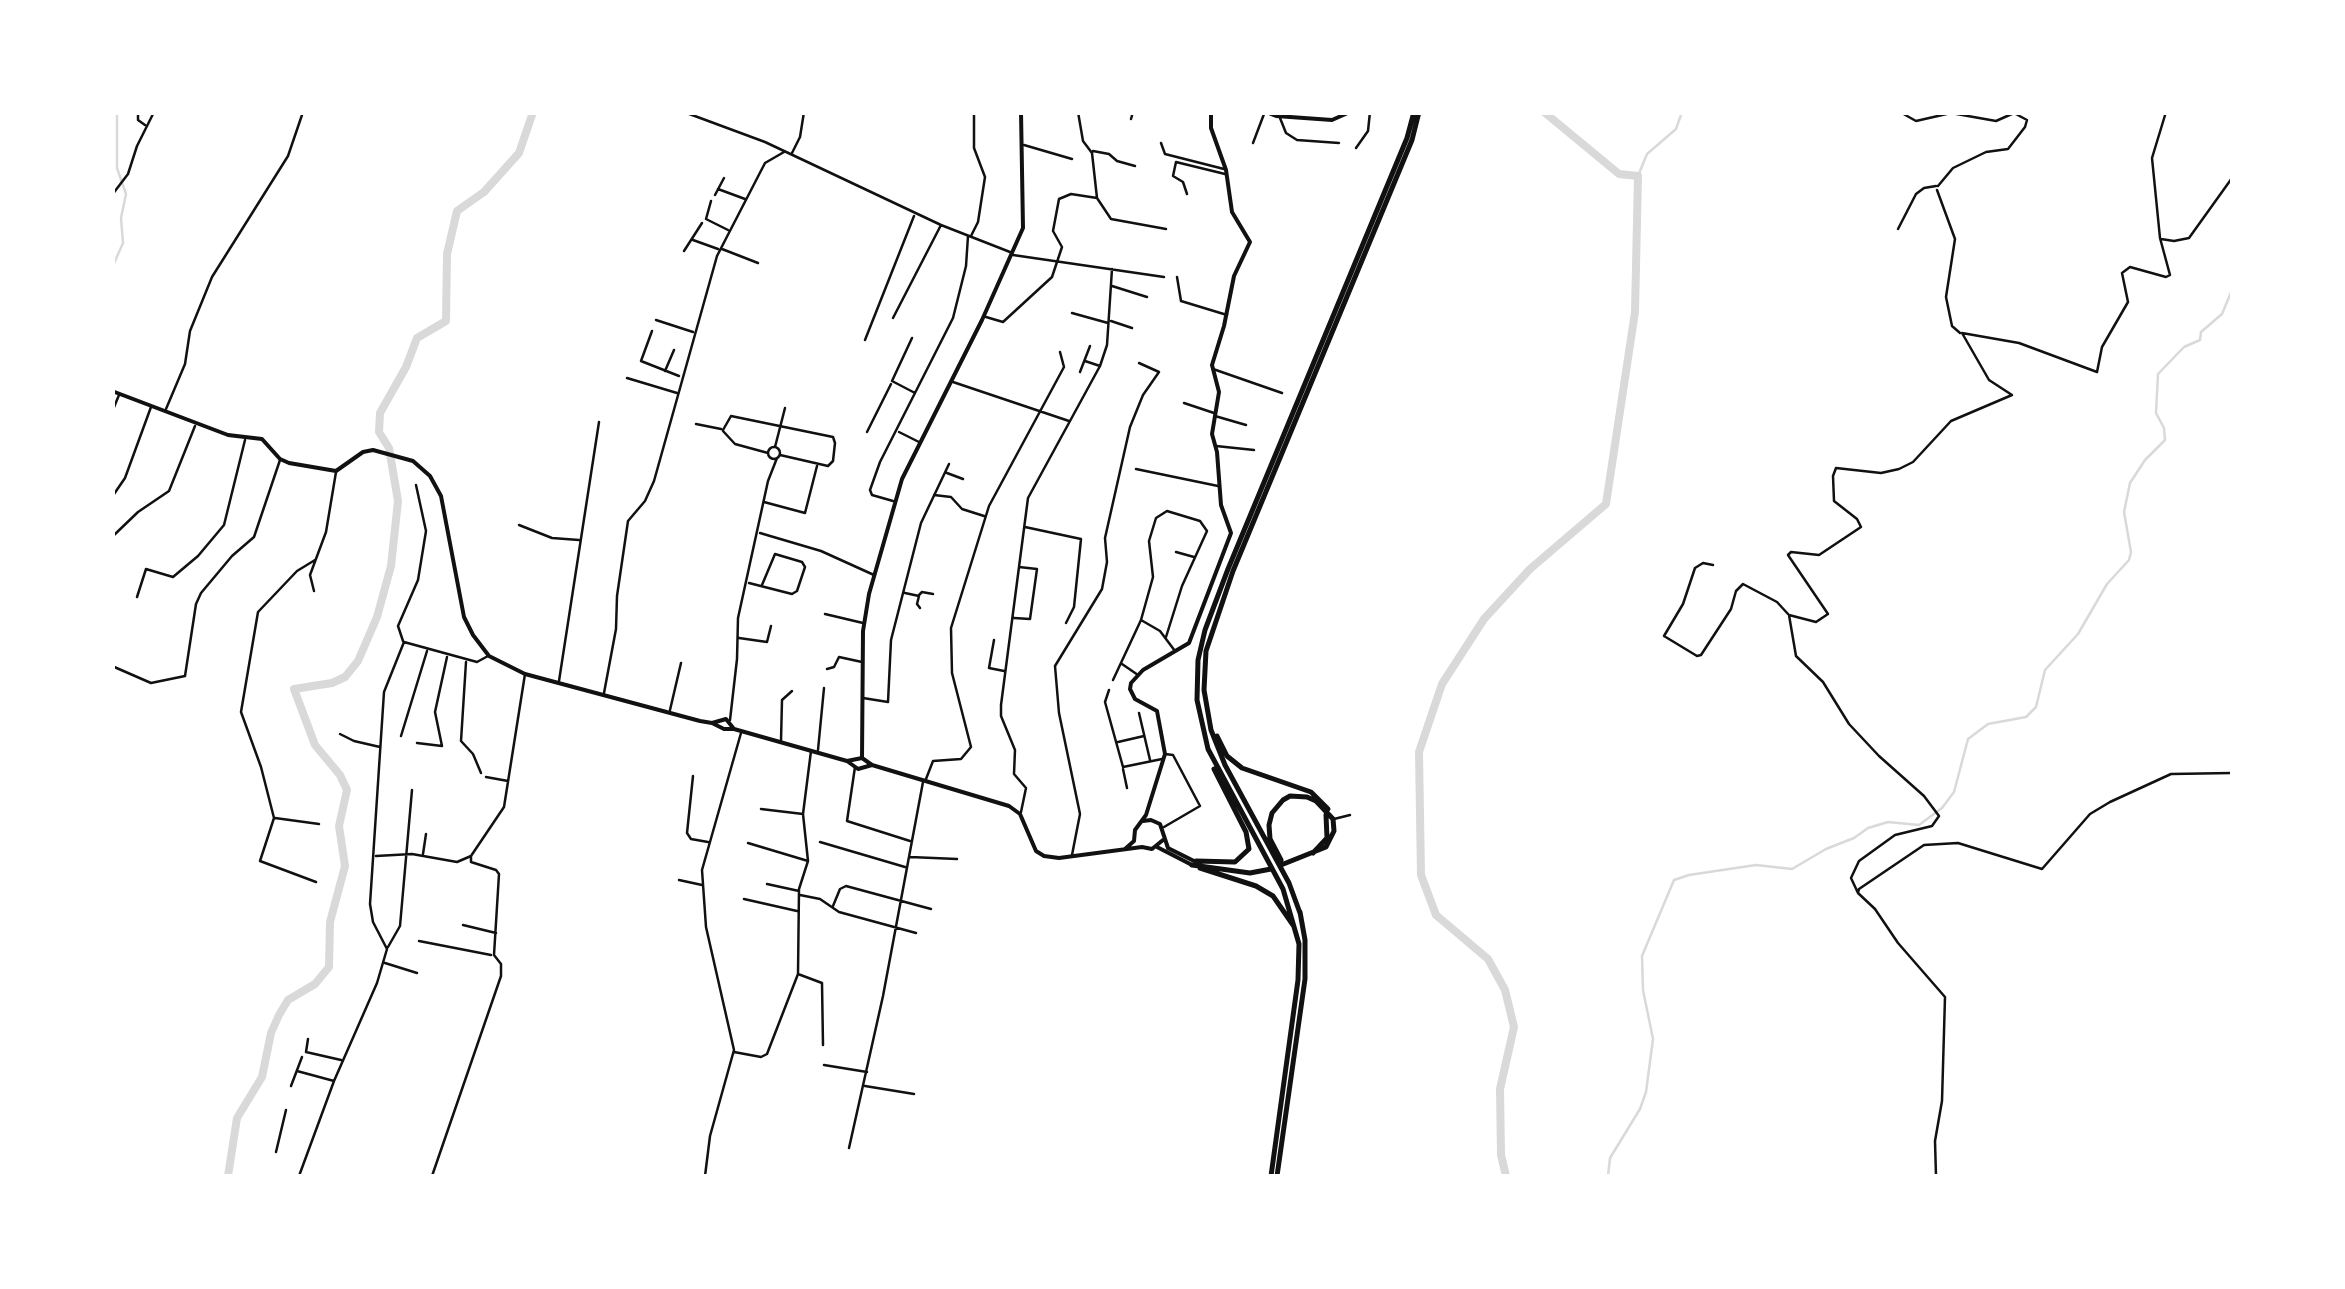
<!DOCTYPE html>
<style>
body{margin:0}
#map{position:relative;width:2345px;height:1289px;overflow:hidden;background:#fff;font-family:Barlow,sans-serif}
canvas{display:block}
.frame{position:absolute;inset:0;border:115px solid #fff;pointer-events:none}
</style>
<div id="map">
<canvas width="2345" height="1289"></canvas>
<div class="frame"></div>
</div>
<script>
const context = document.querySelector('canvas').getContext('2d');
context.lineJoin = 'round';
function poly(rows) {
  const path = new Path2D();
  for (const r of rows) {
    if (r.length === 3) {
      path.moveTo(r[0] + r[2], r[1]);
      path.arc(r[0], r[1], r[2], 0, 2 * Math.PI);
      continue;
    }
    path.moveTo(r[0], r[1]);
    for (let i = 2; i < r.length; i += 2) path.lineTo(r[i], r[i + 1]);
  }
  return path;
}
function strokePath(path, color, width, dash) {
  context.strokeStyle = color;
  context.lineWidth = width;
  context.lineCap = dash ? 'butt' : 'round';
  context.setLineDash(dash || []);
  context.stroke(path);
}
strokePath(poly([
 [1638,176,1647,154,1676,129,1682,112],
 [112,268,123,243,121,218,126,194,117,168,117,112],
 [1608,1176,1610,1158,1640,1109,1646,1092,1653,1039,1643,990,1642,956,1674,880,1689,875,1756,865,1792,869,1826,849,1854,838,1868,828,1888,822,1919,825,1942,808,1954,792,1968,739,1988,724,2026,717,2036,707,2045,670,2078,634,2107,584,2129,560,2131,552,2124,512,2130,483,2145,460,2165,440,2164,428,2156,413,2158,374,2184,347,2200,340,2201,332,2222,314,2232,290]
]), '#d9d9d9', 2.5);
strokePath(poly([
 [228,1176,237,1118,262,1077,271,1033,279,1015,288,1000,315,984,329,967,330,922,345,866,339,826,347,790,340,775,315,745,294,689,332,683,345,677,358,661,377,617,391,566,398,501,389,448,379,432,380,413,406,367,417,338,446,321,447,254,457,211,484,192,519,153,533,112],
 [1506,1176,1501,1155,1500,1089,1514,1027,1505,990,1488,959,1436,915,1421,875,1419,752,1442,684,1484,619,1530,569,1606,504,1635,312,1638,176,1619,174,1544,112]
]), '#d9d9d9', 8);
strokePath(poly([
 [138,112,138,120,145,125],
 [684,112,765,142,941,225],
 [1078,112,1083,141,1092,153,1097,198,1111,219,1166,229],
 [1900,112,1916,121,1951,113,1996,121,2014,113,2027,120,2025,127,2008,149,1986,152,1953,168,1938,186],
 [1280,118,1286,133,1297,140,1339,143],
 [1131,119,1133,112],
 [1161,143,1165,154,1224,169],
 [1253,143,1264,114],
 [1024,145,1072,159],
 [1356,148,1368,131,1370,112],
 [1093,151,1109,154,1117,161,1135,166],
 [792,153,800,137,804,112],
 [718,189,745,199],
 [1937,190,1955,239,1946,297,1952,326,1960,333],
 [1187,194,1183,182,1173,176,1176,162,1225,174],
 [112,195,128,174,137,146,154,112],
 [715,195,724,178],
 [711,201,706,219,728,230],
 [1898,229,1916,194,1924,188,1936,186],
 [971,236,978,222,985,177,974,148,974,112],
 [2161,239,2174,241,2189,238,2232,178],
 [693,240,718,249],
 [722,249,758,263],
 [684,251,702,223],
 [1013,255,1164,277],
 [1177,277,1181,301,1227,315],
 [1112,286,1147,297],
 [1072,313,1108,323],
 [986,317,1003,322,1052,277,1062,247,1053,231,1059,199,1071,194,1097,198],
 [893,318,941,225,1010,252],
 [656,320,693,332],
 [1111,321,1132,328],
 [652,331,641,361,679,376],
 [912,338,892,381,915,393],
 [865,340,914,216],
 [1085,361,1100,366],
 [1213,369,1282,393],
 [665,371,674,350],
 [1080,372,1090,346],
 [627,378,677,393],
 [953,382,1069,421],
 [1184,403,1214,413],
 [166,409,185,364,190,331,212,277,288,156,303,112],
 [112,412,119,395],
 [1215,416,1246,425],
 [696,424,721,429],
 [723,430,731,416,833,437,835,443,833,461,828,466,780,455],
 [723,431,735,444,768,453],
 [867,432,891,384],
 [899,432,919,442],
 [1216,446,1254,450],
 [775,447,785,408],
 [774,453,6],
 [1136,469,1218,486],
 [947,473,963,479],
 [934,495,951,497,962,509,984,516],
 [112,497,125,478,151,407],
 [893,501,872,495,870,490,880,462,953,318,966,266,968,236],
 [764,502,805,513,817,466],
 [519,525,552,538,579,540],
 [1025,527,1081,539,1074,607,1066,623],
 [760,533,821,551,874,575],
 [112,537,138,512,169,491,195,426],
 [1176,552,1194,557],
 [315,560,297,571,258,612,241,712,261,767,274,818,260,861,316,882],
 [1713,565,1703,563,1695,568,1683,604,1664,636,1697,656,1701,655,1731,609,1736,591,1743,584,1777,602,1788,614],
 [749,583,792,594,797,591,805,567,802,562,775,554,762,585],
 [314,591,310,575,326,532,336,472],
 [905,593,919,596,917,604,920,608],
 [919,595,922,592,933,594],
 [137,597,146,569,173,577,198,556,224,525,245,440],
 [825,614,863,623],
 [1014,618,1030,619,1037,569,1019,567],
 [1141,620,1160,631,1175,651],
 [739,638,767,642,771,626],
 [994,640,989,668,1004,671],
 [403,641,398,626,418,580,426,531,416,485],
 [466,662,461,741,473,754,481,773],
 [1122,664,1138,675],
 [112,666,151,683,185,676,196,604,201,593,232,556,254,537,280,460],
 [827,669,834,667,839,657,862,662],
 [1113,680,1141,620,1153,577,1149,541,1156,518,1167,511,1200,521,1207,531,1182,586,1166,637],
 [559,681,599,422],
 [1109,690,1105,702,1123,767,1162,759],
 [604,693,616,629,617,596,628,521,645,501,654,481,717,256,765,163,784,152],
 [863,698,888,702,891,640,921,523,949,464],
 [670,710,681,663],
 [1139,713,1150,760],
 [730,720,737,659,738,618,768,481,777,458],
 [340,734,354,741,380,747],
 [401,736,427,651],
 [781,741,782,700,792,691],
 [1118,742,1144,736],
 [417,743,442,746,435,712,447,657],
 [818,750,824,688],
 [855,767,847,821,910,841],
 [1123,769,1127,788],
 [693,776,687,833,691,839,708,842],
 [486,777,508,781],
 [926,779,933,761,961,759,971,747,952,673,951,628,989,506,1064,367,1060,352],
 [761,809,803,814],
 [1021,812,1026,788,1014,774,1015,750,1001,716,1001,705,1028,498,1100,366,1107,345,1112,269],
 [275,818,319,824],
 [1334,819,1350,815],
 [1164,827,1200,806,1173,755,1165,754],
 [820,842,905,867],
 [748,843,808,861],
 [423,854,426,834],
 [1072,855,1080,814,1059,713,1055,666,1102,589,1107,562,1105,538,1130,427,1143,395,1159,372,1139,363],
 [376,856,412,854,457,862,471,856,504,807,525,674],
 [910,857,957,859],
 [679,880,702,885],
 [767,884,799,891],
 [1858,893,1851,878,1859,861,1895,835,1932,826,1939,816,1924,796,1879,756,1849,724,1823,682,1796,656,1789,615,1816,622,1828,614,1788,555,1791,552,1819,555,1861,527,1857,519,1834,501,1833,476,1836,468,1881,473,1899,469,1913,462,1951,421,2012,395,1989,380,1962,333,2019,343,2097,372,2102,347,2128,302,2122,273,2130,267,2166,277,2170,275,2160,238,2152,158,2166,112],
 [800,895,820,899,839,912,916,933],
 [744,899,797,911],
 [833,906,840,889,846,886,931,909],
 [463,925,496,933],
 [419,941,491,955],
 [388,947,400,926,412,790],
 [385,963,417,973],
 [798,974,822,983,823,1045],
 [308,1039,306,1052,341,1060],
 [734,1052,761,1057,767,1054,798,974,799,889,808,861,803,814,811,751],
 [824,1065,867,1072],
 [297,1071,334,1081],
 [291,1086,302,1057],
 [865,1086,914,1094],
 [849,1148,883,996,923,782],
 [276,1152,286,1110],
 [299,1176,334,1081,377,983,387,949,373,922,370,904,384,692,404,642,477,662,488,656],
 [432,1176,501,976,501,964,494,955,499,874,496,870,471,862,471,856],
 [705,1176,710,1136,734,1050,706,927,702,870,741,733],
 [1936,1176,1935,1141,1942,1101,1945,997,1898,943,1875,909,1858,893,1859,889,1924,845,1958,843,2042,869,2090,814,2110,802,2171,774,2232,773]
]), '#111', 2.5);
strokePath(poly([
 [862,758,863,631,869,594,902,479,982,320,1023,228,1021,112]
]), '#111', 4);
strokePath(poly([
 [1266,112,1276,116,1332,120,1350,112],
 [112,391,228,435,262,439,280,459,289,463,336,471,363,452,373,450,413,461,430,476,441,496,464,617,473,635,489,656,525,674,700,721,712,723,726,719,734,729],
 [712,723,724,729,734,729,847,761,858,769,872,765],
 [847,761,862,758,872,765,1009,806,1020,814,1036,851,1044,856,1059,858,1142,847,1152,849,1163,840],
 [1143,821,1151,820,1160,824,1168,848,1194,861],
 [1157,847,1192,865],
 [1125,849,1134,841,1135,830,1146,815,1165,754,1157,711,1135,699,1130,689,1131,683,1143,670,1189,643,1231,533,1221,505,1217,452,1212,434,1219,392,1212,365,1224,326,1234,276,1250,242,1232,212,1226,170,1211,128,1211,112]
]), '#111', 4);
strokePath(poly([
 [1217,736,1227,756,1242,768,1311,792,1328,809],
 [1313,853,1327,838,1326,815],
 [1281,860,1270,839,1269,825,1272,813,1283,800,1290,796,1307,797,1316,801,1333,819],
 [1196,861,1235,862,1249,849,1246,832,1214,769],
 [1192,865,1250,873,1271,869],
 [1281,865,1326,847,1334,831,1333,819],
 [1200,868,1256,886,1273,896,1293,925],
 [1300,913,1289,883,1225,765,1211,730,1204,690,1206,651,1233,571,1412,140,1419,112],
 [1271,1176,1298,980,1299,944,1283,889,1208,749,1197,700,1198,660,1205,630,1228,569,1407,138,1414,112],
 [1277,1176,1305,979,1305,940,1300,912]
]), '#111', 5);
</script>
